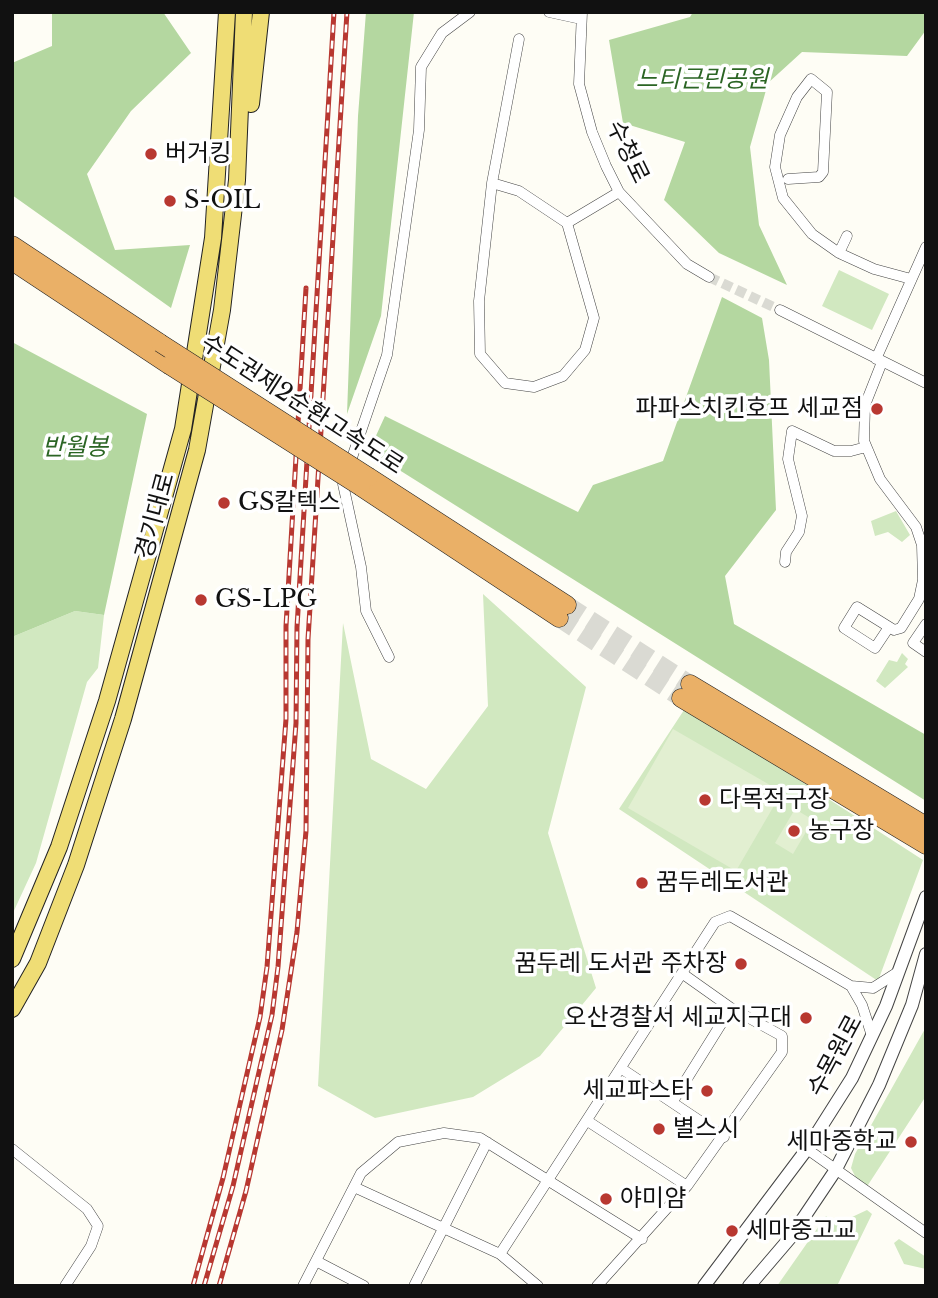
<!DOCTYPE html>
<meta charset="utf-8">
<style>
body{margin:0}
#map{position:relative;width:938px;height:1298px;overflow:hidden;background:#fefdf5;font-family:"Libre Baskerville",serif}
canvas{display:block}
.frame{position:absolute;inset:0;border:14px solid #111;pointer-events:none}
</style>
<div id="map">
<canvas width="938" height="1298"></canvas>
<div class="frame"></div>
</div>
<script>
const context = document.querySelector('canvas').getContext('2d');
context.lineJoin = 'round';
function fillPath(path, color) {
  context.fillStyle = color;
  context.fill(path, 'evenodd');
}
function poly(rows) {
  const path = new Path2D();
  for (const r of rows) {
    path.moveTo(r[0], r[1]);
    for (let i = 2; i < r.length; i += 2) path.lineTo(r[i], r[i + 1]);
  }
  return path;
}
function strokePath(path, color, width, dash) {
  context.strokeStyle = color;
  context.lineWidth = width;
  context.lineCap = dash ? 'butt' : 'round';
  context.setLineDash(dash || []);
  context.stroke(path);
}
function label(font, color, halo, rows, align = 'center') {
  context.font = font + ' "Libre Baskerville","Noto Sans KR",serif';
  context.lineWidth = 7;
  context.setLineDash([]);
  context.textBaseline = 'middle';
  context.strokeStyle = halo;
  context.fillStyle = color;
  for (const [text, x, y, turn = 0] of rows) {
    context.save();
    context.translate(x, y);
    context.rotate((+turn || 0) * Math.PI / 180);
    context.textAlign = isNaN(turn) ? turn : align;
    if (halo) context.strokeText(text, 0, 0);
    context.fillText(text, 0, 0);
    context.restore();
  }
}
fillPath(poly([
 [839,270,889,294,872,330,822,306],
 [896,511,910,535,902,542,888,532,875,536,871,521],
 [483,594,586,687,548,833,596,988,540,1056,473,1097,375,1118,318,1086,343,623,371,759,426,789,488,706],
 [75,611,104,615,98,668,87,682,36,863,12,915,12,637],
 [902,653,908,659,905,664,908,667,885,688,876,681,889,660,897,662],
 [686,707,923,860,878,981,619,809],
 [926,1027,926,1096,866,1188,858,1182,851,1168,855,1154],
 [867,1210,872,1214,837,1286,777,1286,826,1216,837,1224],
 [899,1239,926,1257,926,1269,904,1264,894,1243]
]), '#d1e8c0');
fillPath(poly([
 [52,12,163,12,191,53,131,111,87,174,115,250,190,245,171,308,12,195,12,63,52,46],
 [366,12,414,12,381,316,347,414,358,116],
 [693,12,926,12,926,30,907,56,802,52,768,83,750,147,759,225,787,285,719,253,664,200,685,142,623,123,609,40,690,17],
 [722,297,762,318,769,360,776,510,725,576,734,624,926,735,926,801,369,451,385,416,578,512,593,485,663,461],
 [12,342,147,414,104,615,75,611,12,637]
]), '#b4d7a0');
fillPath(poly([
 [673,729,782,792,736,871,628,808],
 [795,809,813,820,793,854,775,843]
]), '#e2efd1');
strokePath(poly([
 [709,277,780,310]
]), '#dadad3', 10, [10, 5]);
strokePath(poly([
 [567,605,690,684],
 [559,618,681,698]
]), '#dadad3', 18, [18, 9]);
const minor = poly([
 [549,12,581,19],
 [582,12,579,84,592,132,606,166,619,192,687,264,709,277],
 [519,39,492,183,519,191,567,223,619,192],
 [788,179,819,177,823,172,827,92,811,79,797,97,780,135,775,167,783,198,812,234,839,253],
 [492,183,479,301,480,354,505,383,534,387,563,376,585,350,594,318,567,223],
 [847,236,839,253,874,269,911,279],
 [780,310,926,383],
 [876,359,926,247],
 [882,362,865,405,864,441,880,479,916,527,922,545,923,580,919,599,901,628,894,630,857,607,844,628,875,648,889,627],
 [785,562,786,552,799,532,802,516,788,459,792,431,834,451,851,451,866,447],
 [926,624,913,643,926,652],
 [389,657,366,611,361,567,343,484,387,355,419,130,421,67,442,33,470,12],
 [851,986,862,1005,872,1036],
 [622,1069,724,1137],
 [673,1101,731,1008],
 [589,1122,687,1186],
 [12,1149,87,1209,98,1226,91,1246,65,1286],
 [807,1149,926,1233],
 [354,1187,500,1254,538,1286],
 [500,1254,715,922,730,916,851,986,873,988,898,972],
 [316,1261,364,1286],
 [303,1286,361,1173,398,1142,444,1133,480,1138,642,1239],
 [414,1286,487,1142],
 [597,1286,687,1186,782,1052,782,1036,731,1008,683,974]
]);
const tertiary = poly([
 [704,1286,807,1149,852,1078,886,1006,926,897],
 [749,1286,790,1238,835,1171,879,1085,912,1005,926,954]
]);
const primary = poly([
 [251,104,261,12],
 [12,959,59,847,107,701,183,429,213,238,227,12],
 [12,1009,38,963,76,865,123,719,197,450,222,310,237,180,244,12]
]);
const motorway = poly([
 [12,245,160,343],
 [12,261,169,365],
 [369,477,567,605],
 [361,487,559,618],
 [690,684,926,826],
 [681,698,926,845]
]);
strokePath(minor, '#444', 11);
strokePath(tertiary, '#444', 14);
strokePath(primary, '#222', 18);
strokePath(motorway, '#222', 19);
strokePath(minor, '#fff', 10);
strokePath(tertiary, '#fff', 12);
strokePath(primary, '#efdd75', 16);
strokePath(motorway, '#eab067', 18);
const rail = poly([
 [193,1286,223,1178,260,1017,267,967,286,719,286,626,306,288],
 [204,1286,233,1186,272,1015,278,967,296,723,297,627,334,12],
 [219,1286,246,1191,282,1030,297,932,306,831,308,639,347,12]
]);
strokePath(rail, '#b83831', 5);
strokePath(rail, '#fff', 2.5, [8]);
const motorwayBridge = poly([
 [160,343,369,477],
 [169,365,361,487]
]);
strokePath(motorwayBridge, '#222', 19, []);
strokePath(motorwayBridge, '#eab067', 18);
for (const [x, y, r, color] of [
 [151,154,7,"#b83831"],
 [170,201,7,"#b83831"],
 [877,409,7,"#b83831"],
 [224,503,7,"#b83831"],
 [201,600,7,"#b83831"],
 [705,800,7,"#b83831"],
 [794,831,7,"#b83831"],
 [642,883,7,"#b83831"],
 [741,964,7,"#b83831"],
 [806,1018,7,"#b83831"],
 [707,1091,7,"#b83831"],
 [659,1129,7,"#b83831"],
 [911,1142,7,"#b83831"],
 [606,1199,7,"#b83831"],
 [732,1231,7,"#b83831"]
]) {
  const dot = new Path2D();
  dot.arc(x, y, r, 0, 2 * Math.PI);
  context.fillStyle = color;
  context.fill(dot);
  strokePath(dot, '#fff', 2.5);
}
label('italic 24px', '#2b6524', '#fff', [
 ["느티근린공원",702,80],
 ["반월봉",75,448]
]);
label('24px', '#111', '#fff', [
 ["수청로",627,152,64],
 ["수도권제2순환고속도로",302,405,33],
 ["경기대로",156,516,-75],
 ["수목원로",836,1056,-62]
]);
label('24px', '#111', '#fff', [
 ["버거킹",165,154],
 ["S-OIL",184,201],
 ["파파스치킨호프 세교점",863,409,"right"],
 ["GS칼텍스",238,503],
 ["GS-LPG",215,600],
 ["다목적구장",719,800],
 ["농구장",808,831],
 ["꿈두레도서관",656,883],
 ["꿈두레 도서관 주차장",727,964,"right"],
 ["오산경찰서 세교지구대",792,1018,"right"],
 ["세교파스타",693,1091,"right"],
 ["별스시",673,1129],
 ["세마중학교",897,1142,"right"],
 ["야미얌",620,1199],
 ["세마중고교",746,1231]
], 'left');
</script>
